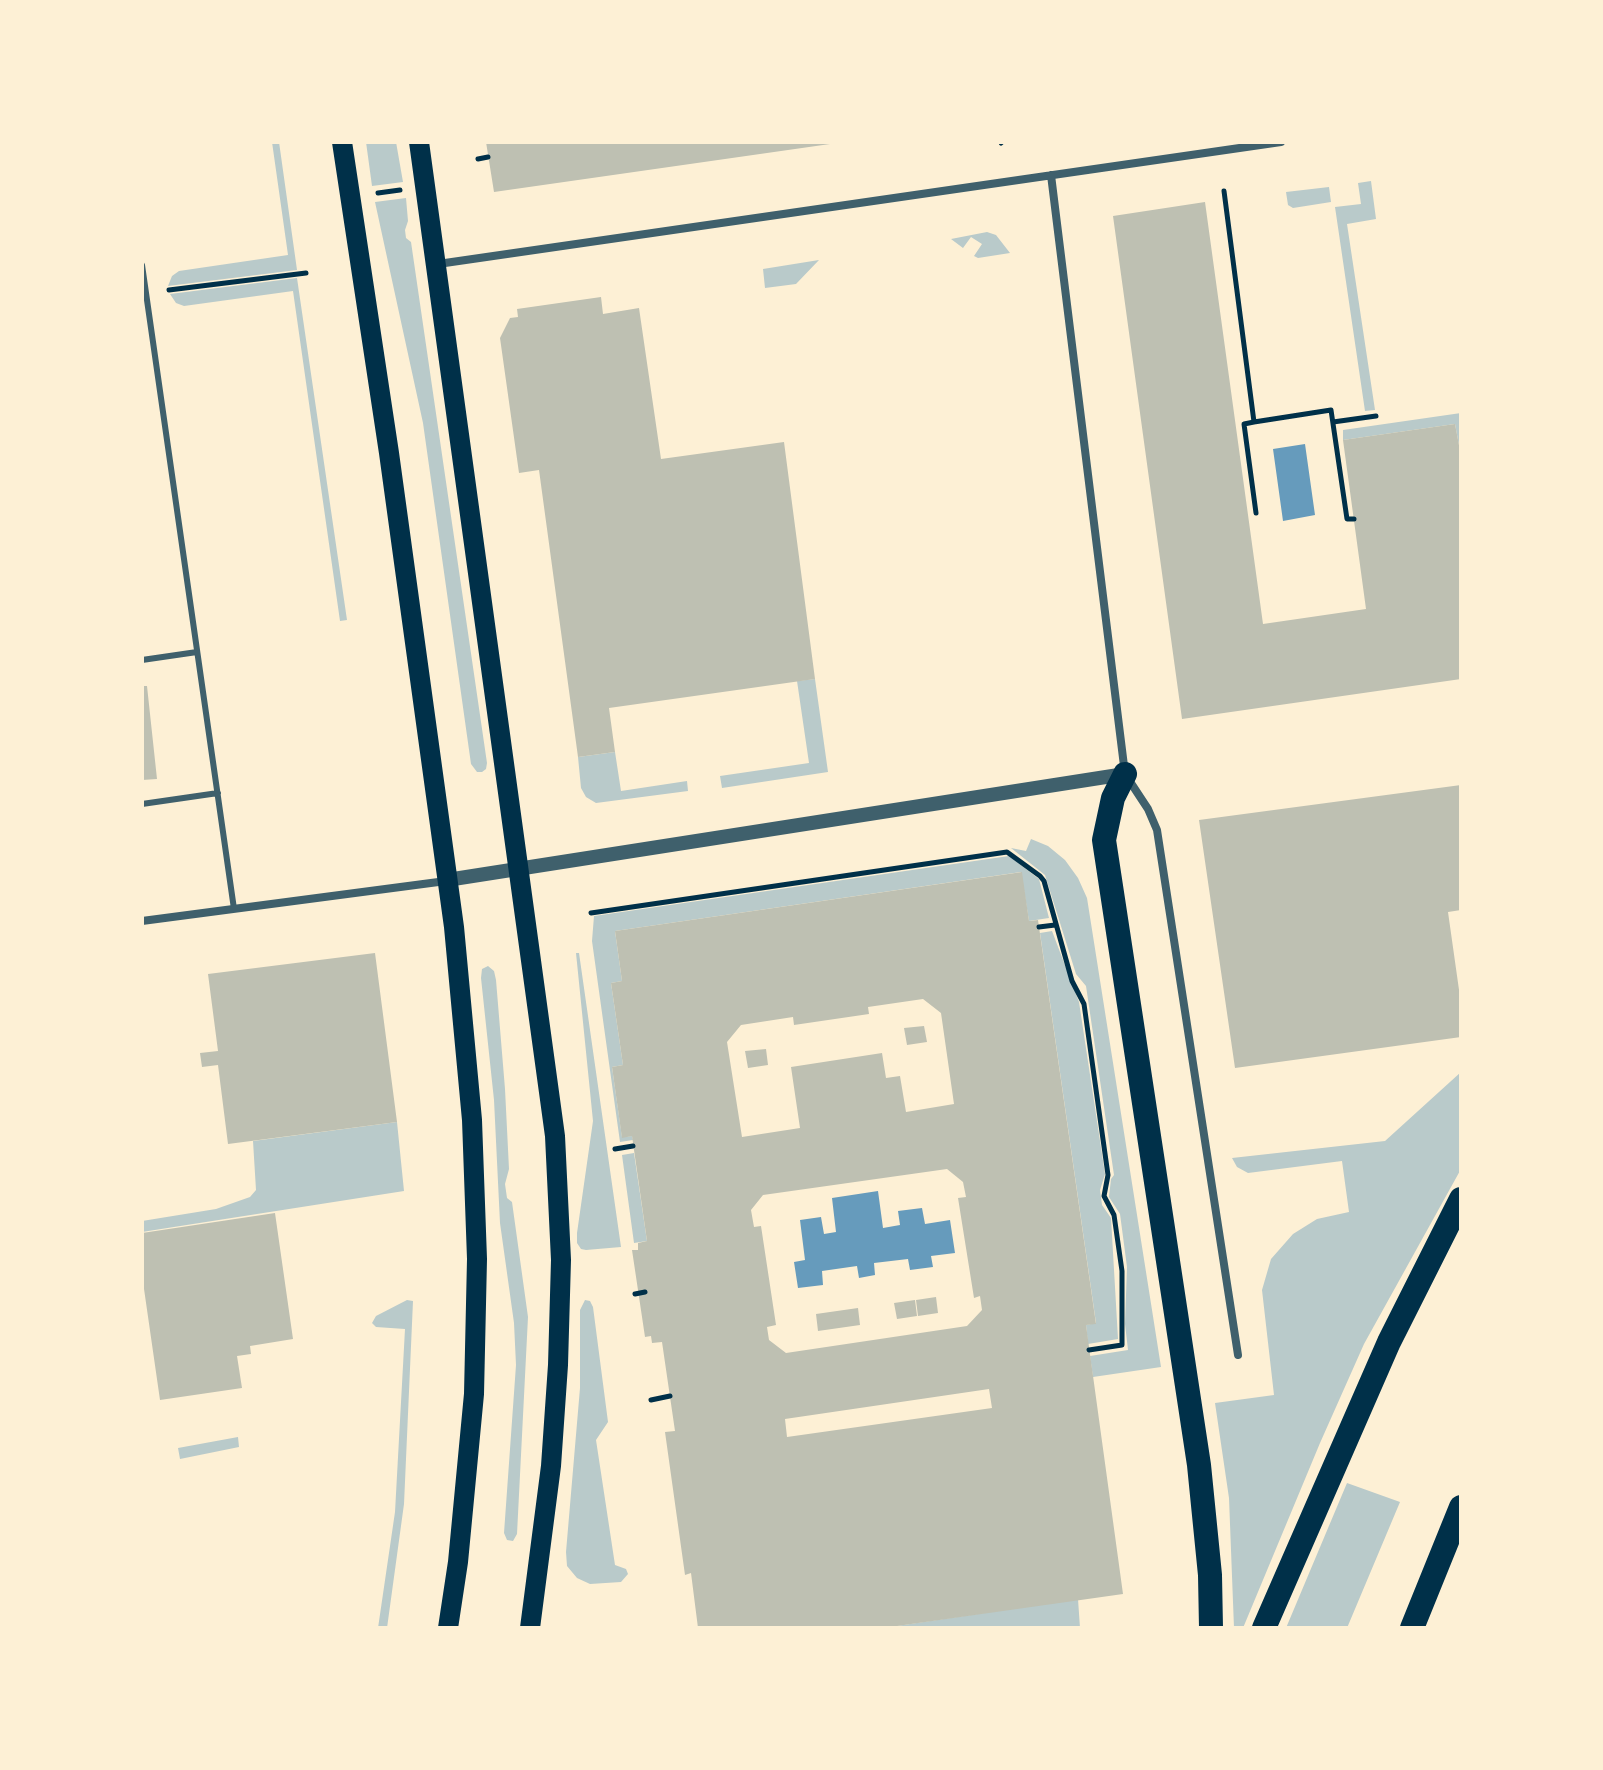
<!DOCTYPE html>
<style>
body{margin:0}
#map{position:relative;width:1603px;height:1770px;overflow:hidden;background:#fdf0d5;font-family:"Public Sans",sans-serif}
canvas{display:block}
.frame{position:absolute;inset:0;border:144px solid #fdf0d5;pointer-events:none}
</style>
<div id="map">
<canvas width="1603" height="1770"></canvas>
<div class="frame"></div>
</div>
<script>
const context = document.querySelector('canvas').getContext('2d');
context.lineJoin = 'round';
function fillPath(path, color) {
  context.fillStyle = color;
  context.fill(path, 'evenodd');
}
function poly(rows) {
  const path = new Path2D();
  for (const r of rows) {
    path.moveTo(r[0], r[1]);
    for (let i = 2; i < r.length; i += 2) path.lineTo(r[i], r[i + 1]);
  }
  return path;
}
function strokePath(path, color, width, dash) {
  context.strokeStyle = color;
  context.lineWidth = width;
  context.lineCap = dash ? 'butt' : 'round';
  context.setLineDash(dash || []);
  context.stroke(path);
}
fillPath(poly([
 [272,142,279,142,297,270,168,286,172,276,179,271,288,255],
 [366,142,396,142,403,182,372,186],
 [1371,181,1376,219,1347,224,1375,410,1365,411,1335,207,1361,204,1358,183],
 [1329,187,1331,202,1293,208,1288,205,1286,192],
 [406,198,408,221,405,230,406,238,411,242,487,763,486,769,482,772,477,772,471,764,423,423,375,202],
 [987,232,996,235,1010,253,978,258,974,256,982,244,971,237,963,248,951,239],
 [819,260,796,284,765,288,763,269],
 [297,278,347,620,340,621,293,291,184,306,176,303,170,294],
 [1461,413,1461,456,1455,424,1343,440,1343,430],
 [815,679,828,772,722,788,720,776,809,763,797,681],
 [615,752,621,791,687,781,688,791,596,803,586,797,581,788,578,757],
 [1031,839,1048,846,1065,860,1078,878,1087,898,1161,1367,1093,1377,1090,1356,1128,1350,1125,1324,1127,1267,1120,1214,1109,1197,1111,1179,1114,1175,1086,986,1076,974,1045,875,1011,848,1026,851],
 [1009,856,1039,879,1049,918,1029,921,1021,872,615,931,622,981,611,983,623,1065,612,1067,622,1137,632,1136,633,1140,620,1142,592,941,594,916],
 [1052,931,1079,1002,1105,1174,1100,1190,1102,1205,1111,1218,1118,1339,1088,1344,1086,1325,1096,1323,1040,933],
 [576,953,579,953,621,1247,586,1250,581,1249,577,1243,577,1233,593,1121],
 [488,966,494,971,496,980,505,1089,509,1169,505,1184,507,1198,512,1202,528,1317,517,1534,513,1541,507,1540,504,1533,516,1365,514,1323,500,1223,494,1100,481,978,482,969],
 [1461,1072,1461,1169,1364,1344,1320,1443,1243,1628,1234,1628,1229,1498,1215,1403,1274,1395,1262,1290,1271,1259,1293,1234,1317,1219,1349,1212,1342,1161,1248,1173,1237,1167,1232,1158,1385,1141],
 [397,1122,404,1191,142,1232,142,1221,216,1209,250,1197,256,1190,253,1141],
 [634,1153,647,1241,634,1243,622,1155],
 [407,1300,413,1301,404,1504,387,1628,378,1628,395,1512,405,1329,376,1327,372,1323,376,1316],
 [585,1300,590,1301,593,1307,608,1422,596,1440,615,1565,626,1569,628,1574,621,1582,590,1584,577,1578,567,1566,566,1552,580,1388,580,1310],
 [238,1437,239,1447,180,1459,178,1448],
 [1347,1483,1400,1502,1347,1628,1286,1628],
 [1078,1599,1080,1628,883,1628]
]), '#b9caca');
fillPath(poly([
 [1305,444,1315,515,1283,521,1273,449],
 [878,1191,883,1228,900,1225,898,1211,922,1208,925,1224,950,1220,955,1253,931,1256,933,1267,910,1270,908,1259,874,1263,875,1275,859,1278,857,1266,822,1271,823,1285,798,1288,794,1262,805,1260,800,1220,821,1217,824,1234,836,1232,832,1198]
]), '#669bbc');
fillPath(poly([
 [486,142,829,142,830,144,494,192],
 [1205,202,1263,624,1366,609,1343,440,1455,424,1461,456,1461,679,1182,719,1113,216],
 [601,297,603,314,639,308,661,459,784,442,815,679,609,708,615,752,578,757,539,470,519,473,500,338,510,318,518,317,517,309],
 [142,686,147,686,157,779,142,780],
 [1461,785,1461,910,1448,912,1461,1004,1461,1037,1235,1068,1199,820],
 [1022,872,1029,921,1038,920,1096,1324,1086,1325,1123,1594,883,1628,698,1628,691,1573,685,1575,665,1432,675,1431,662,1342,652,1343,651,1336,645,1337,632,1250,638,1250,638,1243,647,1241,632,1136,622,1138,612,1067,623,1065,611,983,622,981,615,931],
 [923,999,941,1013,954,1104,906,1112,900,1076,886,1078,882,1053,791,1067,800,1128,742,1137,727,1042,741,1025,793,1017,794,1025,869,1014,868,1007],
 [947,1169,963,1182,966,1197,958,1198,974,1298,980,1296,982,1310,967,1326,786,1353,769,1340,767,1327,776,1325,761,1226,754,1227,751,1210,763,1195],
 [989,1389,992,1408,787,1437,785,1419],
 [375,953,397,1122,228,1144,218,1065,202,1067,200,1053,218,1051,208,974],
 [924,1026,927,1042,907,1045,904,1028],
 [766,1049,768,1065,748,1068,745,1051],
 [275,1213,293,1339,250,1346,251,1354,237,1356,242,1388,160,1400,142,1275,142,1233],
 [936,1297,938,1313,918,1316,916,1300],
 [915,1300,917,1316,897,1319,894,1303],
 [858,1308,860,1325,818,1331,816,1314]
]), '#bec0b2');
strokePath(poly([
 [1001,143,1002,142],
 [478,159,488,157],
 [1224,191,1254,422,1244,424,1256,513],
 [378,193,400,190],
 [169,290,306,273],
 [1254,422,1331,410,1347,519,1354,519],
 [1333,422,1376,416],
 [591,913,1007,852,1040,876,1044,881,1072,981,1084,1004,1108,1175,1104,1196,1114,1215,1122,1271,1122,1345,1089,1350],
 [1039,927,1055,925],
 [615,1149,633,1146],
 [635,1294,645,1292],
 [651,1400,670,1396]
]), '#003049', 5);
strokePath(poly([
 [142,265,234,909],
 [142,660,197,652],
 [142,804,218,793]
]), '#3f606c', 6);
strokePath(poly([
 [1051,175,1125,774,1148,809,1157,830,1238,1355],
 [438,264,1281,142],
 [142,921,446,881]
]), '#3f606c', 8);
strokePath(poly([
 [447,880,1125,774]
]), '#3f606c', 14);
strokePath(poly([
 [342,142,389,453,454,927,472,1120,477,1259,474,1394,458,1562,448,1628],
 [419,142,555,1136,561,1260,558,1365,551,1466,530,1628]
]), '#003049', 20);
strokePath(poly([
 [1125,774,1113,798,1104,840,1199,1465,1210,1575,1211,1628],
 [1264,1628,1389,1342,1461,1199],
 [1412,1628,1461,1507]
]), '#003049', 24);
</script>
